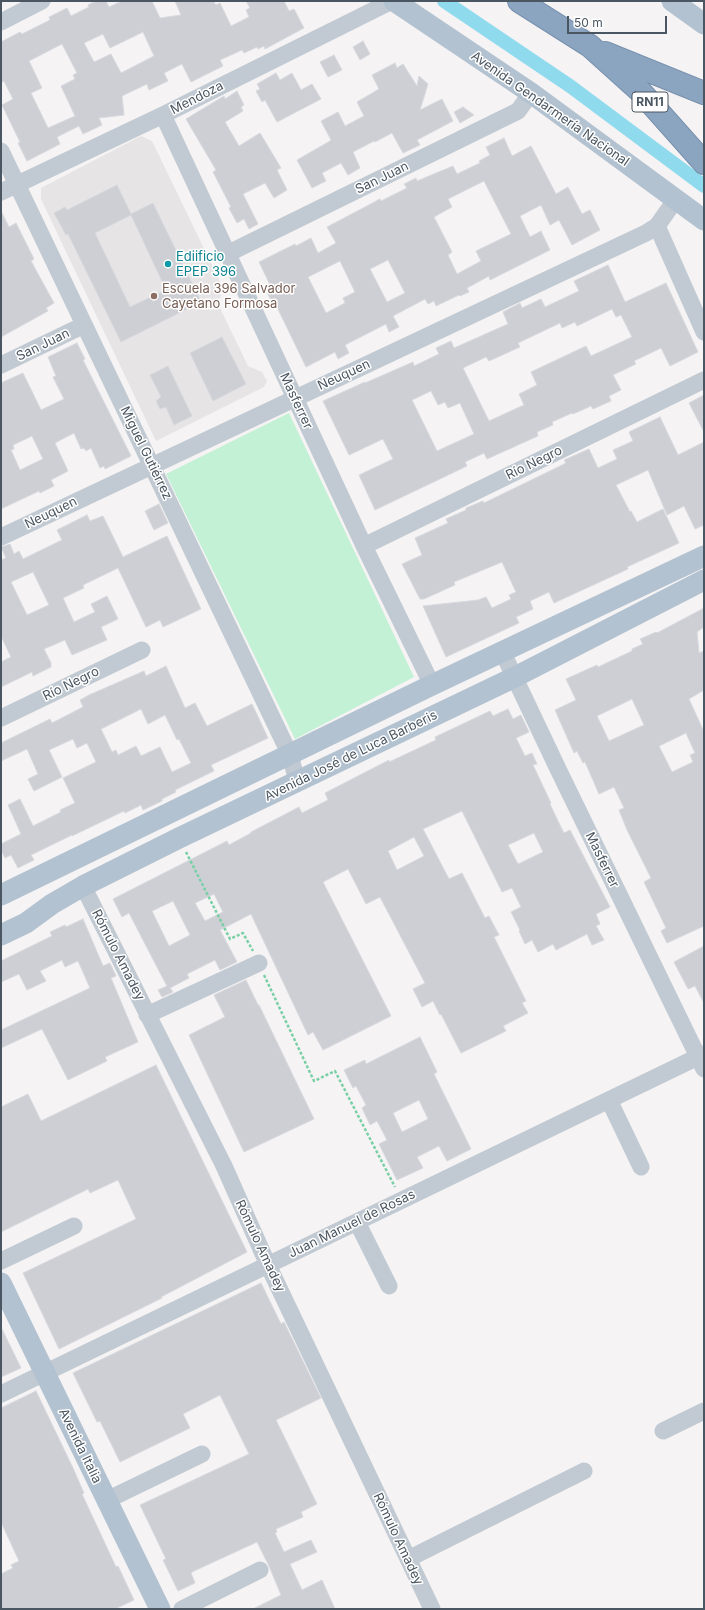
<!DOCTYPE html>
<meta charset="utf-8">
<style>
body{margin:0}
#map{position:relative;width:705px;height:1610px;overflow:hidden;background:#f5f3f3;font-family:Inter,sans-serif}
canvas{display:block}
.frame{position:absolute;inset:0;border:2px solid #4a5661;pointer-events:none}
.scale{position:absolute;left:567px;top:16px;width:100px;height:18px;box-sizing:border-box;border:2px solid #4a5661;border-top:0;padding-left:5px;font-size:12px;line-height:14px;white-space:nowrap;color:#4a5661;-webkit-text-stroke:3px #fff;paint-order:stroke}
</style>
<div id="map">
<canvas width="705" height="1610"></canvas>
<div class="frame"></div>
<div class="scale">50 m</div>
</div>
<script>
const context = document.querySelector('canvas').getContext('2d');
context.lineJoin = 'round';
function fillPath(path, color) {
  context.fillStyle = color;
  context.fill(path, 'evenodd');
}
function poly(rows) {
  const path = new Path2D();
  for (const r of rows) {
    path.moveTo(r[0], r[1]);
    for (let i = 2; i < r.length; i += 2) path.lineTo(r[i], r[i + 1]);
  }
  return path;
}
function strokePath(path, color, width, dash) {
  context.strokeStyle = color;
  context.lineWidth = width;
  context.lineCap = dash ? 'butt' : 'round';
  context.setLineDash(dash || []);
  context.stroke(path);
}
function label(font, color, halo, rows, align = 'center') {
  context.font = font + ' Inter,sans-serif';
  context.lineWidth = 3;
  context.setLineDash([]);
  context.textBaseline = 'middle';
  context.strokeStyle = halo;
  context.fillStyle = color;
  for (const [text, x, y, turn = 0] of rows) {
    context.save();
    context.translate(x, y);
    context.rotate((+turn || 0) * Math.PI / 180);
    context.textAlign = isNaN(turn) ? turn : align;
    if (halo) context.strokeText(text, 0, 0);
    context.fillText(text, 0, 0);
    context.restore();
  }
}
fillPath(poly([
 [141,136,152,141,223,288,218,304,248,366,262,372,267,381,264,387,156,441,41,199,41,188]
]), '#e6e4e5');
fillPath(poly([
 [289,413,414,677,295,739,166,474]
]), '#c3f1d5');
strokePath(poly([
 [444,1,570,86,704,186]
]), '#90daee', 14);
const building = poly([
 [96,1,106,1,109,7,122,1,152,1,160,18,181,15,175,1,213,1,216,5,220,3,231,26,249,17,246,10,250,8,246,1,284,1,289,11,294,9,304,28,265,49,264,46,258,49,257,47,244,53,242,50,220,60,223,66,191,82,182,64,164,73,168,81,149,90,147,84,122,96,124,115,99,118,102,125,83,134,79,126,57,137,60,144,27,161,18,143,20,142,2,105,13,99,4,81,1,83,1,42,20,32,22,34,50,20,49,17,67,8,71,16,89,7,88,5,96,1],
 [143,32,154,56,121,73,111,54,94,62,84,43,103,34,110,48,143,32],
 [62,44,77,73,73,75,75,79,61,86,75,116,48,128,31,93,42,88,29,61,62,44],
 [363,41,370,54,360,60,353,47,363,41],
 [334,55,342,70,328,77,320,62,334,55],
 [395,63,397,68,403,64,417,86,419,76,428,84,420,110,442,99,453,121,417,140,420,145,403,153,392,133,375,142,374,141,353,152,360,168,348,175,341,163,322,173,326,181,312,188,297,160,330,141,331,140,321,121,338,112,345,126,364,116,357,102,379,89,372,75,395,63],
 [276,73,280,80,292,73,301,90,312,84,321,99,277,122,265,100,262,102,256,91,260,89,257,84,276,73],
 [237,91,244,105,241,107,243,111,225,122,239,146,260,133,281,168,277,170,287,190,274,198,265,183,243,194,258,224,249,229,244,219,237,223,229,208,231,207,213,172,216,170,186,119,224,96,225,99,237,91],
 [463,107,474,115,460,123,454,112,463,107],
 [504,138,512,156,531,146,556,194,568,187,582,214,590,210,600,230,572,245,559,220,550,225,541,205,520,216,530,237,541,231,550,250,490,280,489,276,467,288,469,292,460,296,459,295,436,306,434,301,428,304,425,299,393,316,399,327,389,332,386,324,345,345,349,353,338,359,335,352,306,367,274,301,272,302,267,292,272,289,259,262,295,244,296,246,311,238,318,253,336,243,327,227,380,199,381,201,407,188,404,184,416,178,417,181,453,166,457,174,480,163,479,161,490,155,486,147,504,138],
 [484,181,511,234,476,251,481,261,457,274,448,255,452,252,434,217,452,207,448,199,484,181],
 [388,260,405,293,387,302,370,269,388,260],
 [340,261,355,292,343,298,345,303,326,313,308,277,340,261],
 [117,185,131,214,153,203,201,302,121,342,68,234,66,235,54,213,65,207,67,210,117,185],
 [131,215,166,290,130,307,95,233,131,215],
 [1,211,9,227,16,223,34,259,31,261,54,303,46,308,48,311,1,337,1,211],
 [608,265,625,302,666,283,698,352,670,366,661,348,634,361,636,364,613,375,621,390,609,396,611,401,593,409,591,406,573,414,572,413,552,422,553,425,537,432,538,436,487,459,484,453,465,462,467,466,375,510,359,475,393,459,383,439,349,455,323,401,365,382,365,383,413,362,414,366,439,354,436,348,451,341,454,348,508,324,503,312,520,303,522,308,541,299,545,307,579,291,574,281,608,265],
 [612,309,616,317,621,315,632,337,591,356,586,346,531,372,537,385,519,394,524,405,489,421,463,368,486,357,489,361,520,347,518,343,560,323,562,328,575,322,577,326,612,309],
 [431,391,438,405,445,402,448,408,460,403,474,434,437,451,412,400,431,391],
 [222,337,246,384,213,401,190,353,222,337],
 [77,343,85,359,83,360,131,456,105,469,104,466,100,468,91,448,86,451,84,448,81,449,74,433,55,443,68,471,51,480,54,486,40,493,39,491,1,509,1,383,23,373,41,410,64,399,53,377,56,376,48,357,77,343],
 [32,436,43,459,20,470,11,450,14,449,13,445,32,436],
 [168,366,192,416,174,425,166,407,160,409,156,401,161,397,150,375,168,366],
 [704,395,704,432,689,403,704,395],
 [660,417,678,455,704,442,704,525,695,529,684,506,667,515,648,470,616,485,630,512,631,511,637,522,663,509,679,543,627,567,628,569,554,603,549,592,530,601,533,609,516,617,519,623,446,657,423,606,478,600,486,597,492,608,511,599,509,595,516,592,502,562,454,582,455,585,424,599,420,599,402,564,422,555,415,538,448,523,446,519,466,510,466,508,483,501,484,503,556,468,566,463,564,460,589,449,598,468,617,459,613,450,633,441,629,432,660,417],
 [159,504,168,523,154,530,145,511,159,504],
 [87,515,90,521,103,516,123,557,167,536,201,609,163,627,160,620,146,627,118,568,83,585,84,588,63,598,74,622,95,612,91,604,107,596,118,619,101,627,107,640,72,655,65,640,44,649,51,663,51,667,33,676,32,672,1,687,1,662,11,657,1,636,1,560,6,558,1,547,10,544,14,554,19,551,23,559,62,540,57,530,87,515],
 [33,572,49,605,27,615,11,582,33,572],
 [704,608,704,627,697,632,699,653,704,651,704,690,689,699,704,732,704,926,667,943,661,931,666,928,644,882,651,878,627,830,619,810,624,808,614,787,599,794,585,762,583,763,577,751,574,753,555,710,576,700,566,679,597,665,598,667,632,651,632,649,643,644,640,639,656,632,657,633,704,608],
 [632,699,644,725,609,741,597,716,632,699],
 [686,733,695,753,690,755,693,762,672,772,659,746,686,733],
 [166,666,185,708,195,703,207,726,252,704,268,738,211,765,214,771,175,790,176,792,162,799,162,801,143,810,141,805,125,813,124,811,72,836,72,835,31,855,34,860,18,868,11,855,5,858,1,850,1,844,21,834,8,805,20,799,33,826,61,812,60,810,75,803,63,778,96,762,87,743,77,748,73,739,49,750,62,777,34,791,28,779,38,774,27,749,1,761,1,743,50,719,52,723,83,707,80,700,89,695,144,671,146,676,166,666],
 [141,709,148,724,165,715,177,740,179,739,191,763,172,772,160,747,141,756,136,746,118,755,116,750,112,752,101,729,141,709],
 [508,709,513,719,521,715,529,732,516,738,525,756,532,753,537,764,533,765,551,803,550,804,558,821,564,833,570,830,610,907,596,914,600,924,596,926,604,940,592,945,587,934,556,950,553,944,538,952,532,940,525,944,519,931,520,930,511,912,521,907,512,888,502,892,462,811,423,829,449,879,462,873,485,918,489,916,499,935,494,937,526,1001,522,1003,528,1013,503,1026,506,1031,461,1053,441,1014,440,1015,433,1001,422,1007,413,989,425,983,380,897,366,904,348,869,323,882,391,1016,323,1050,313,1032,308,1035,251,914,220,930,237,962,220,970,215,960,187,974,189,978,170,988,173,992,162,997,158,990,167,986,159,971,129,913,122,917,113,899,227,841,229,845,251,833,251,832,299,807,302,813,328,800,325,793,389,760,389,762,436,740,435,737,490,711,493,716,508,709],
 [534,833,543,852,518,864,508,845,534,833],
 [414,837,424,856,397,870,388,851,414,837],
 [214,894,223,912,205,921,195,903,214,894],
 [173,901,190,935,169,946,152,911,173,901],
 [83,919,103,966,110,963,116,976,111,978,138,1042,105,1057,107,1061,68,1080,42,1029,1,1048,1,1030,90,988,78,961,65,967,62,960,40,971,46,981,27,990,19,974,1,982,1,961,52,936,50,932,65,925,66,927,83,919],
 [704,946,704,1003,695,986,688,989,674,962,704,946],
 [246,980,258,1005,259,1005,314,1119,244,1152,189,1035,225,1017,214,995,246,980],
 [420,1037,437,1072,434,1074,471,1149,447,1161,439,1146,417,1157,423,1168,397,1180,379,1144,387,1140,377,1121,370,1125,362,1108,366,1105,356,1086,353,1088,344,1070,365,1060,366,1064,420,1037],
 [419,1100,428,1119,402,1132,393,1113,419,1100],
 [156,1065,247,1252,161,1297,162,1298,59,1349,23,1273,136,1219,118,1180,90,1193,88,1189,1,1232,1,1107,28,1094,41,1121,156,1065],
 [261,1283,281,1324,284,1322,321,1398,276,1420,317,1504,301,1512,303,1517,276,1529,277,1532,275,1533,284,1552,311,1540,317,1552,290,1564,302,1590,322,1580,335,1609,253,1609,281,1595,269,1566,257,1542,194,1571,191,1573,195,1583,178,1591,163,1560,166,1559,140,1505,249,1454,220,1395,183,1414,190,1428,120,1462,100,1421,97,1422,73,1373,261,1283],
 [1,1327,21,1368,1,1377,1,1327],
 [36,1391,73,1468,84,1493,82,1494,116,1567,118,1566,134,1600,115,1609,1,1609,1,1574,13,1568,11,1565,19,1561,1,1522,1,1408,36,1391]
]);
fillPath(building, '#cdcfd5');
strokePath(building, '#d7d9de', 1);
const highway = poly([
 [519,1,590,46,640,91,704,163],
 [605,53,704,93]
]);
strokePath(highway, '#7690ad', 24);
strokePath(poly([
 [186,852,230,939,243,933,253,951],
 [264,975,314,1081,335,1071,395,1187]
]), '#7ad0a6', 2.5, [3, 2]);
strokePath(poly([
 [1,22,42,1],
 [163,115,364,546,432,685],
 [1,151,290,755,297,781],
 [1,192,163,115,392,1],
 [657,226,704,332],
 [227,254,518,111,531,93],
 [1,365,84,325],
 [1,537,646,233,657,226,676,199],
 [364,546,704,380],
 [502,651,558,769,704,1069],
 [1,718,142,650],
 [83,886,224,1166,268,1265,432,1609],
 [147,1015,259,963],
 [609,1100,641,1167],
 [357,1222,389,1286],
 [1,1261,74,1226],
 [1,1394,704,1054],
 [663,1431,704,1411],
 [107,1500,202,1454],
 [408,1559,584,1471],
 [182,1609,260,1570]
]), '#c1cad2', 17);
strokePath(poly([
 [394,1,531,93,704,220],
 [672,1,704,24],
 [1,895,432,685,704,556],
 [1,935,26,923,52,904,83,886,179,838,515,677,704,580],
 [1,1283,160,1609]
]), '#b3c2d1', 21);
strokePath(highway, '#8ba5c1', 22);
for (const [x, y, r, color] of [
 [168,264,4,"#0f9aa8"],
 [154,296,4,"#8d6e63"]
]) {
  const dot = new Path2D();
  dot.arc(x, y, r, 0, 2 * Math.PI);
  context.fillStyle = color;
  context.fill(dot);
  strokePath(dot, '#fff', 1.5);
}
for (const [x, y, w] of [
 [650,102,36]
]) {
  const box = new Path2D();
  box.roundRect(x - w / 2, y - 10, w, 20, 3);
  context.fillStyle = '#fff';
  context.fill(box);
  strokePath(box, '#4a5661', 1);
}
label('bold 12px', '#4a5661', null, [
 ["RN11",650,102]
]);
label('13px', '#4a5661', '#fff', [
 ["Mendoza",197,98,-27],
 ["Avenida Gendarmería Nacional",550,109,35],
 ["San Juan",382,178,-26],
 ["San Juan",43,345,-26],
 ["Neuquen",344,375,-25],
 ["Masferrer",296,401,65],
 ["Miguel Gutiérrez",146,453,64],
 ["Río Negro",534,463,-26],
 ["Neuquen",51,513,-26],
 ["Río Negro",71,684,-26],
 ["Avenida José de Luca Barberis",351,756,-26],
 ["Masferrer",602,860,64],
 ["Rómulo Amadey",118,955,63],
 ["Juan Manuel de Rosas",352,1224,-26],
 ["Rómulo Amadey",260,1246,65],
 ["Avenida Italia",80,1446,64],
 ["Rómulo Amadey",398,1539,65]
]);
label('13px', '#0d838f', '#fff', [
 ["Ediificio",176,257],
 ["EPEP 396",176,272]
], 'left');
label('13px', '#785e54', '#fff', [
 ["Escuela 396 Salvador",162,289],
 ["Cayetano Formosa",162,304]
], 'left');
</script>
